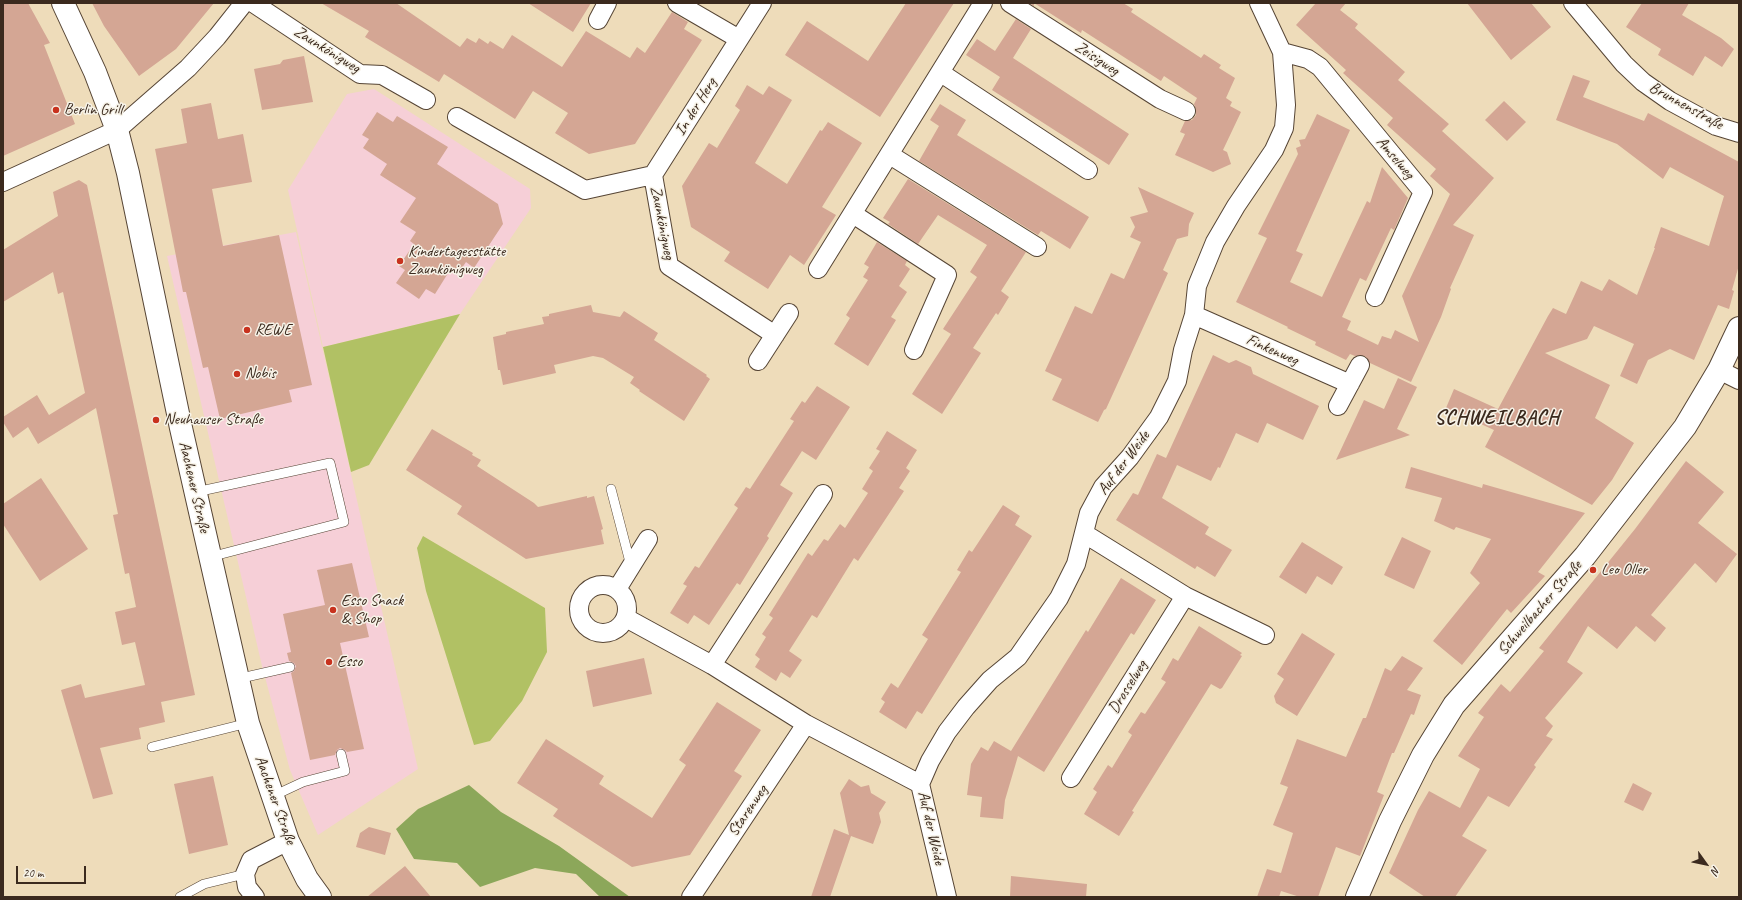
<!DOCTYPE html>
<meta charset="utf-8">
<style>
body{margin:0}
#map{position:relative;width:1742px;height:900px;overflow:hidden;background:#eedcba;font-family:Caveat,sans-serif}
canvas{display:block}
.frame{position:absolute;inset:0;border:4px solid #3b2a1e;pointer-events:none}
.north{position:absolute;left:1686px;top:844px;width:40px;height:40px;-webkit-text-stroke:3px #f7f3e8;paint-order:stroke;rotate:123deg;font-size:11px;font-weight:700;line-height:16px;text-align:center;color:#3b2a1e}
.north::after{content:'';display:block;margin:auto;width:14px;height:18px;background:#3b2a1e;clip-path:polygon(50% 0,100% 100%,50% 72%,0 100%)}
.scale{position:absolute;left:16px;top:866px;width:70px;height:18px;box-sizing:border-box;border:2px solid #3b2a1e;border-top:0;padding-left:5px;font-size:12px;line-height:14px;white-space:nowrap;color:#3b2a1e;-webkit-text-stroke:3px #f7f3e8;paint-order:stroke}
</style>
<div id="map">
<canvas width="1742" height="900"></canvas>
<div class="frame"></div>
<div class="north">N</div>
<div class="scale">20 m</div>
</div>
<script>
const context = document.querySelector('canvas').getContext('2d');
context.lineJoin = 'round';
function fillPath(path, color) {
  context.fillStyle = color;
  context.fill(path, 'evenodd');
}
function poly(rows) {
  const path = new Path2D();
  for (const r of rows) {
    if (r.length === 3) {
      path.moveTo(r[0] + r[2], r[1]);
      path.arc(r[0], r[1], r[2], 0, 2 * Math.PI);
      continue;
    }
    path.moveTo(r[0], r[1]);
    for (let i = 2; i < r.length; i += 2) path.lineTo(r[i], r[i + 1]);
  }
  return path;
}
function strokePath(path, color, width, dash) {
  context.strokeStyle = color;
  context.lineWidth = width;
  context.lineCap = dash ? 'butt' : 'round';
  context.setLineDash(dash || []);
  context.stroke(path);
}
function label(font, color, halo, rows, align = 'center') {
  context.font = font + ' Caveat,sans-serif';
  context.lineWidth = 3;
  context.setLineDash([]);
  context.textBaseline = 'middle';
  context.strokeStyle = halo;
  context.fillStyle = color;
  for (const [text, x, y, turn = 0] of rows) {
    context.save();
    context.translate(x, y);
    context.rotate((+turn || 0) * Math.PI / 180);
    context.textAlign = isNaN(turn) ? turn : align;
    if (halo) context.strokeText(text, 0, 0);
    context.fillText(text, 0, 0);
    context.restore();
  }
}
fillPath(poly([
 [374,89,530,189,531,208,460,314,323,347,288,190,347,94],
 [296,232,418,769,318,835,290,770,262,666,167,256]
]), '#f6cfd7');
fillPath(poly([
 [460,314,369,465,351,472,323,347],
 [423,536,545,608,547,652,522,701,490,741,474,745,426,591,417,548]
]), '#b1c164');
fillPath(poly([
 [469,785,501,812,559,846,630,897,600,897,576,874,535,868,480,887,457,863,414,859,396,829,418,809]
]), '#8ca75a');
fillPath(poly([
 [3,3,28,3,50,43,44,45,75,124,3,156],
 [92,3,214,3,176,49,139,76,104,26],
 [321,3,396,3,460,47,467,38,476,43,479,38,488,44,490,41,503,49,512,35,562,67,586,31,630,58,637,47,645,53,672,12,688,22,684,29,702,40,635,144,589,154,555,133,568,113,533,91,515,119,444,74,439,82,365,37,369,31],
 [528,3,591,3,573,32],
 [906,3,954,3,880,117,785,55,807,21,868,61],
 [1029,3,1123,3,1133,9,1131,12,1201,58,1204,54,1221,65,1219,68,1235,78,1226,98,1232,102,1230,106,1241,112,1223,150,1227,152,1231,164,1213,172,1175,155,1185,134,1180,132,1185,121,1192,120,1196,115,1196,110,1194,104,1197,98,1164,76,1161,81,1082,30,1081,33,1034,3,1034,6],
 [1316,3,1346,3,1340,10,1358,24,1355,28,1405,72,1398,80,1449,124,1442,131,1494,178,1453,225,1474,235,1450,288,1451,289,1441,317,1411,382,1370,363,1365,356,1355,356,1350,354,1346,360,1315,345,1316,342,1287,328,1288,327,1236,302,1267,238,1258,234,1298,154,1296,148,1301,146,1299,140,1305,139,1317,114,1350,130,1296,251,1303,254,1290,282,1322,297,1367,201,1370,203,1382,167,1408,198,1394,230,1391,228,1366,281,1360,278,1342,317,1351,321,1347,330,1378,345,1382,336,1391,339,1395,330,1419,342,1402,296,1450,194,1430,176,1436,169,1387,125,1393,118,1343,73,1346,70,1296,25],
 [1467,3,1531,3,1551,27,1511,60],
 [1642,3,1689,3,1682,15,1721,38,1734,49,1722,67,1705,56,1693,76,1658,55,1661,49,1626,27],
 [1016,19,1031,29,1013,58,1129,134,1109,165,992,90,1000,77,966,55,977,39,995,51],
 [304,56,313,102,262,110,254,69,280,64,283,60],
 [1573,75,1590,81,1583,97,1644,121,1648,113,1739,162,1739,265,1732,290,1734,291,1729,309,1718,305,1694,360,1670,349,1648,360,1637,384,1620,376,1634,344,1594,326,1587,339,1545,353,1610,385,1595,418,1634,443,1612,480,1592,505,1485,447,1494,430,1446,408,1454,389,1498,409,1548,316,1553,308,1566,314,1581,281,1602,291,1609,279,1637,295,1655,248,1654,248,1661,227,1709,246,1724,196,1670,167,1663,179,1617,144,1556,120],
 [747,85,763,95,769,86,792,100,755,163,787,184,820,130,822,131,828,122,862,143,822,207,836,215,804,265,790,255,768,289,724,261,730,252,691,227,682,186,709,143,717,148,740,110,735,106],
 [1504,101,1526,122,1507,141,1485,120],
 [211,103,218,139,243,134,252,182,212,189,223,246,279,235,312,385,289,390,292,402,220,419,208,367,203,368,186,292,183,292,155,149,187,143,181,109],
 [940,104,966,120,957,135,1089,217,1070,249,1041,231,1038,235,919,161,939,126,930,120],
 [377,112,393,122,397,116,448,147,437,164,498,204,503,224,474,268,466,262,457,275,450,270,435,294,426,289,419,299,396,283,405,270,399,266,414,244,410,241,416,232,400,222,416,198,380,175,387,164,363,148,369,139,362,135],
 [908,179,1026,252,1001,291,1009,297,998,315,996,313,973,348,981,353,942,414,912,394,951,334,943,329,977,277,970,272,987,245,938,215,918,244,888,224,890,222,883,218],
 [79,180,87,185,195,695,161,702,165,722,139,728,141,739,100,748,113,794,93,799,61,690,81,684,85,698,145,685,135,642,122,645,115,612,136,607,129,573,125,574,113,515,118,514,96,408,38,444,28,427,13,438,3,422,3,417,37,395,49,415,85,393,63,292,58,294,53,272,3,302,3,250,58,216,53,192],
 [1138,187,1194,213,1189,224,1188,236,1177,239,1163,270,1168,273,1106,409,1104,410,1098,422,1052,400,1062,379,1045,371,1075,306,1092,314,1111,273,1124,279,1141,242,1130,237,1135,227,1130,217,1148,212],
 [877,242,907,261,905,265,910,269,899,286,907,292,891,317,896,320,868,366,834,344,850,318,846,315,868,280,863,277,869,267,864,264],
 [591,305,593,312,620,317,624,311,658,333,654,340,707,375,706,376,710,379,684,421,639,391,640,390,630,383,634,377,603,358,593,356,554,365,556,373,503,385,500,370,498,370,493,337,506,334,506,332,544,324,542,317,549,316,549,314],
 [1213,355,1229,363,1236,360,1251,367,1253,374,1319,406,1303,440,1267,423,1258,443,1236,433,1220,468,1218,467,1211,481,1177,465,1162,498,1209,527,1205,534,1232,550,1215,577,1197,566,1195,569,1116,520,1133,493,1138,495,1157,454,1166,458],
 [1398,378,1417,387,1397,429,1410,435,1336,460,1364,400,1384,409],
 [817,386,850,407,816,460,802,451,780,485,793,493,767,536,769,538,740,585,737,583,709,625,694,615,688,624,670,613,687,586,683,584,695,566,699,568,738,508,734,505,746,487,750,489,794,421,790,419,802,401,805,403],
 [432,429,473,453,472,455,481,460,477,466,534,503,538,507,587,496,587,498,594,496,603,529,601,530,604,544,526,559,457,514,462,506,406,470],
 [887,431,917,450,906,468,910,471,899,488,904,491,858,561,854,558,817,618,812,615,789,651,802,660,790,678,781,672,776,681,755,667,760,659,755,655,766,637,762,634,773,618,769,615,808,553,812,556,824,539,828,541,840,524,845,528,868,493,862,489,873,471,869,468,880,451,876,449],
 [1686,461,1724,492,1698,523,1737,554,1716,583,1695,563,1651,615,1666,628,1655,642,1636,626,1617,649,1588,626,1567,662,1583,673,1545,718,1553,726,1546,736,1553,739,1534,765,1536,767,1509,807,1488,796,1462,836,1487,850,1455,897,1425,897,1389,873,1418,810,1429,791,1460,808,1480,769,1458,756,1484,717,1478,713,1501,684,1510,692,1544,651,1539,648,1635,529],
 [1411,467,1482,488,1483,484,1585,513,1538,572,1545,576,1511,613,1507,609,1462,665,1433,641,1480,583,1470,573,1491,539,1456,527,1454,530,1434,521,1442,498,1405,488],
 [41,478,88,549,40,581,3,524,3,504],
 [1003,505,1020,516,1015,525,1032,536,922,714,917,711,906,729,879,712,885,702,881,699,891,683,898,688,928,639,922,635,961,572,957,570,969,550,972,552],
 [1402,537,1431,551,1414,589,1384,575],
 [1302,542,1343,567,1332,585,1317,576,1306,594,1279,577],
 [352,563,369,637,340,643,364,749,347,752,345,750,340,748,337,750,335,755,310,760,291,673,294,671,296,666,294,663,289,661,287,653,291,652,283,614,325,605,317,570],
 [1121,578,1156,600,1134,635,1131,633,1044,772,1018,756,1005,800,1003,819,980,817,982,797,967,795,971,764,981,747,988,751,994,741,1011,751,1086,630,1088,632],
 [1199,626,1242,653,1240,655,1242,656,1222,688,1220,689,1211,684,1132,811,1134,812,1119,836,1084,814,1097,792,1093,789,1108,765,1112,768,1132,735,1128,732,1141,712,1145,714,1166,682,1161,679,1173,658,1178,661],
 [1302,633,1335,654,1297,716,1276,703,1274,696,1284,679,1277,674],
 [1402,656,1423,668,1407,690,1421,695,1414,715,1411,714,1394,753,1392,753,1377,792,1384,795,1360,856,1336,847,1318,897,1300,897,1281,891,1279,897,1257,897,1267,869,1281,873,1293,833,1273,825,1288,787,1280,784,1297,739,1346,757,1363,718,1366,718,1385,668,1391,671],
 [644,658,652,694,593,707,586,671],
 [717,702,761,730,734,771,742,776,690,855,632,867,553,816,558,809,517,783,546,739,604,776,599,784,652,818,686,765,679,760],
 [213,776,228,845,189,854,174,784],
 [849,779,861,787,869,785,871,793,886,802,879,813,881,822,873,844,851,836,830,897,811,897,834,829,849,835,840,793],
 [1633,783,1652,793,1643,811,1624,802],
 [369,827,391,833,385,855,356,847,360,833],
 [405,866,431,897,367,897],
 [1011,876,1087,884,1086,897,1010,897]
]), '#d4a694');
const lane = poly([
 [611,489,631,566],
 [196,492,330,463,344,522,210,557],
 [237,679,290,667],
 [152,747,248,723],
 [273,796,303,782,345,771,341,754],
 [180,897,204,884,245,874]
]);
const street = poly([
 [253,3,360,74,382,75,426,100],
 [677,3,739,39],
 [1010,3,1160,99,1186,111],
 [1573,3,1624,64,1643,82,1670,101,1716,126,1739,133],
 [598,20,607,3],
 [1282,52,1308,59,1320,67,1423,192,1375,297],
 [941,73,1088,170],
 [457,117,585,190,653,175,669,266,775,335],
 [890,155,1037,247],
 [653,175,762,3],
 [3,182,117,130,188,68,217,37,244,3],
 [853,214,947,275,914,350],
 [818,269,983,3],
 [1194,315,1350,384],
 [758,361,789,313],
 [1719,370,1739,380],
 [1338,406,1360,365],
 [1085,534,1185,596,1265,635],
 [603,609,24],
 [617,589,648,539],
 [626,618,712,665,806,724,920,784],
 [712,665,823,494],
 [1071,778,1185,596],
 [255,897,247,887,245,874,251,860,288,841],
 [691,897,806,724],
 [947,897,920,784,930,761,947,732,966,707,990,680,1018,657,1059,598,1076,564,1089,513,1103,487,1130,457,1159,417,1177,381,1183,350,1194,315,1197,286,1215,242,1236,206,1274,150,1284,128,1286,105,1282,52,1259,3]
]);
const secondary = poly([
 [1357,897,1390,821,1423,755,1454,705,1585,556,1685,427,1719,370,1739,328]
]);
const primary = poly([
 [63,3,95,72,117,130,128,173,181,428,248,723,288,841,307,879,320,897]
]);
strokePath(lane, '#564535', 10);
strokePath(street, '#564535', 20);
strokePath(secondary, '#564535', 24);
strokePath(primary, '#564535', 24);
strokePath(lane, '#fff', 9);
strokePath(street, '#fff', 18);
strokePath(secondary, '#fff', 22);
strokePath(primary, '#fff', 22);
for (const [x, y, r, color] of [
 [56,110,4,"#c8321e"],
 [400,261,4,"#c8321e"],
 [247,330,4,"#c8321e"],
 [237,374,4,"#c8321e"],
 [156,420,4,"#c8321e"],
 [1593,570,4,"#c8321e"],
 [333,610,4,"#c8321e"],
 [329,662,4,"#c8321e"]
]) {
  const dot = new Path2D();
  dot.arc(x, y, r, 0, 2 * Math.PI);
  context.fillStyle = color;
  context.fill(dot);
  strokePath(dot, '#f7f3e8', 1.5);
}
label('16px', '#3b2a1e', '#f7f3e8', [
 ["Zaunkönigweg",327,50,32],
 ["Zeisigweg",1097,59,33],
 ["Brunnenstraße",1686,106,29],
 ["In der Herg",696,107,-58],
 ["Amselweg",1395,158,50],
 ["Zaunkönigweg",662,223,79],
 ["Finkenweg",1272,350,24],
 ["Auf der Weide",1124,463,-53],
 ["Aachener Straße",194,487,77],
 ["Schweilbacher Straße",1540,608,-49],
 ["Drosselweg",1128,687,-58],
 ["Aachener Straße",275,800,70],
 ["Starenweg",748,811,-56],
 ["Auf der Weide",931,828,77]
]);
label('16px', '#3b2a1e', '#f7f3e8', [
 ["Berlin Grill",64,110],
 ["Kindertagesstätte",408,252],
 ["Zaunkönigweg",408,270],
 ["REWE",255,330],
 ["Nobis",245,374],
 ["Neuhauser Straße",164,420],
 ["Leo Oller",1601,570],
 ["Esso Snack",341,601],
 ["& Shop",341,619],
 ["Esso",337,662]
], 'left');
context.letterSpacing = '1px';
label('bold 20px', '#3b2a1e', '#f7f3e8', [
 ["SCHWEILBACH",1497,419]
]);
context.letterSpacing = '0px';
</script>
